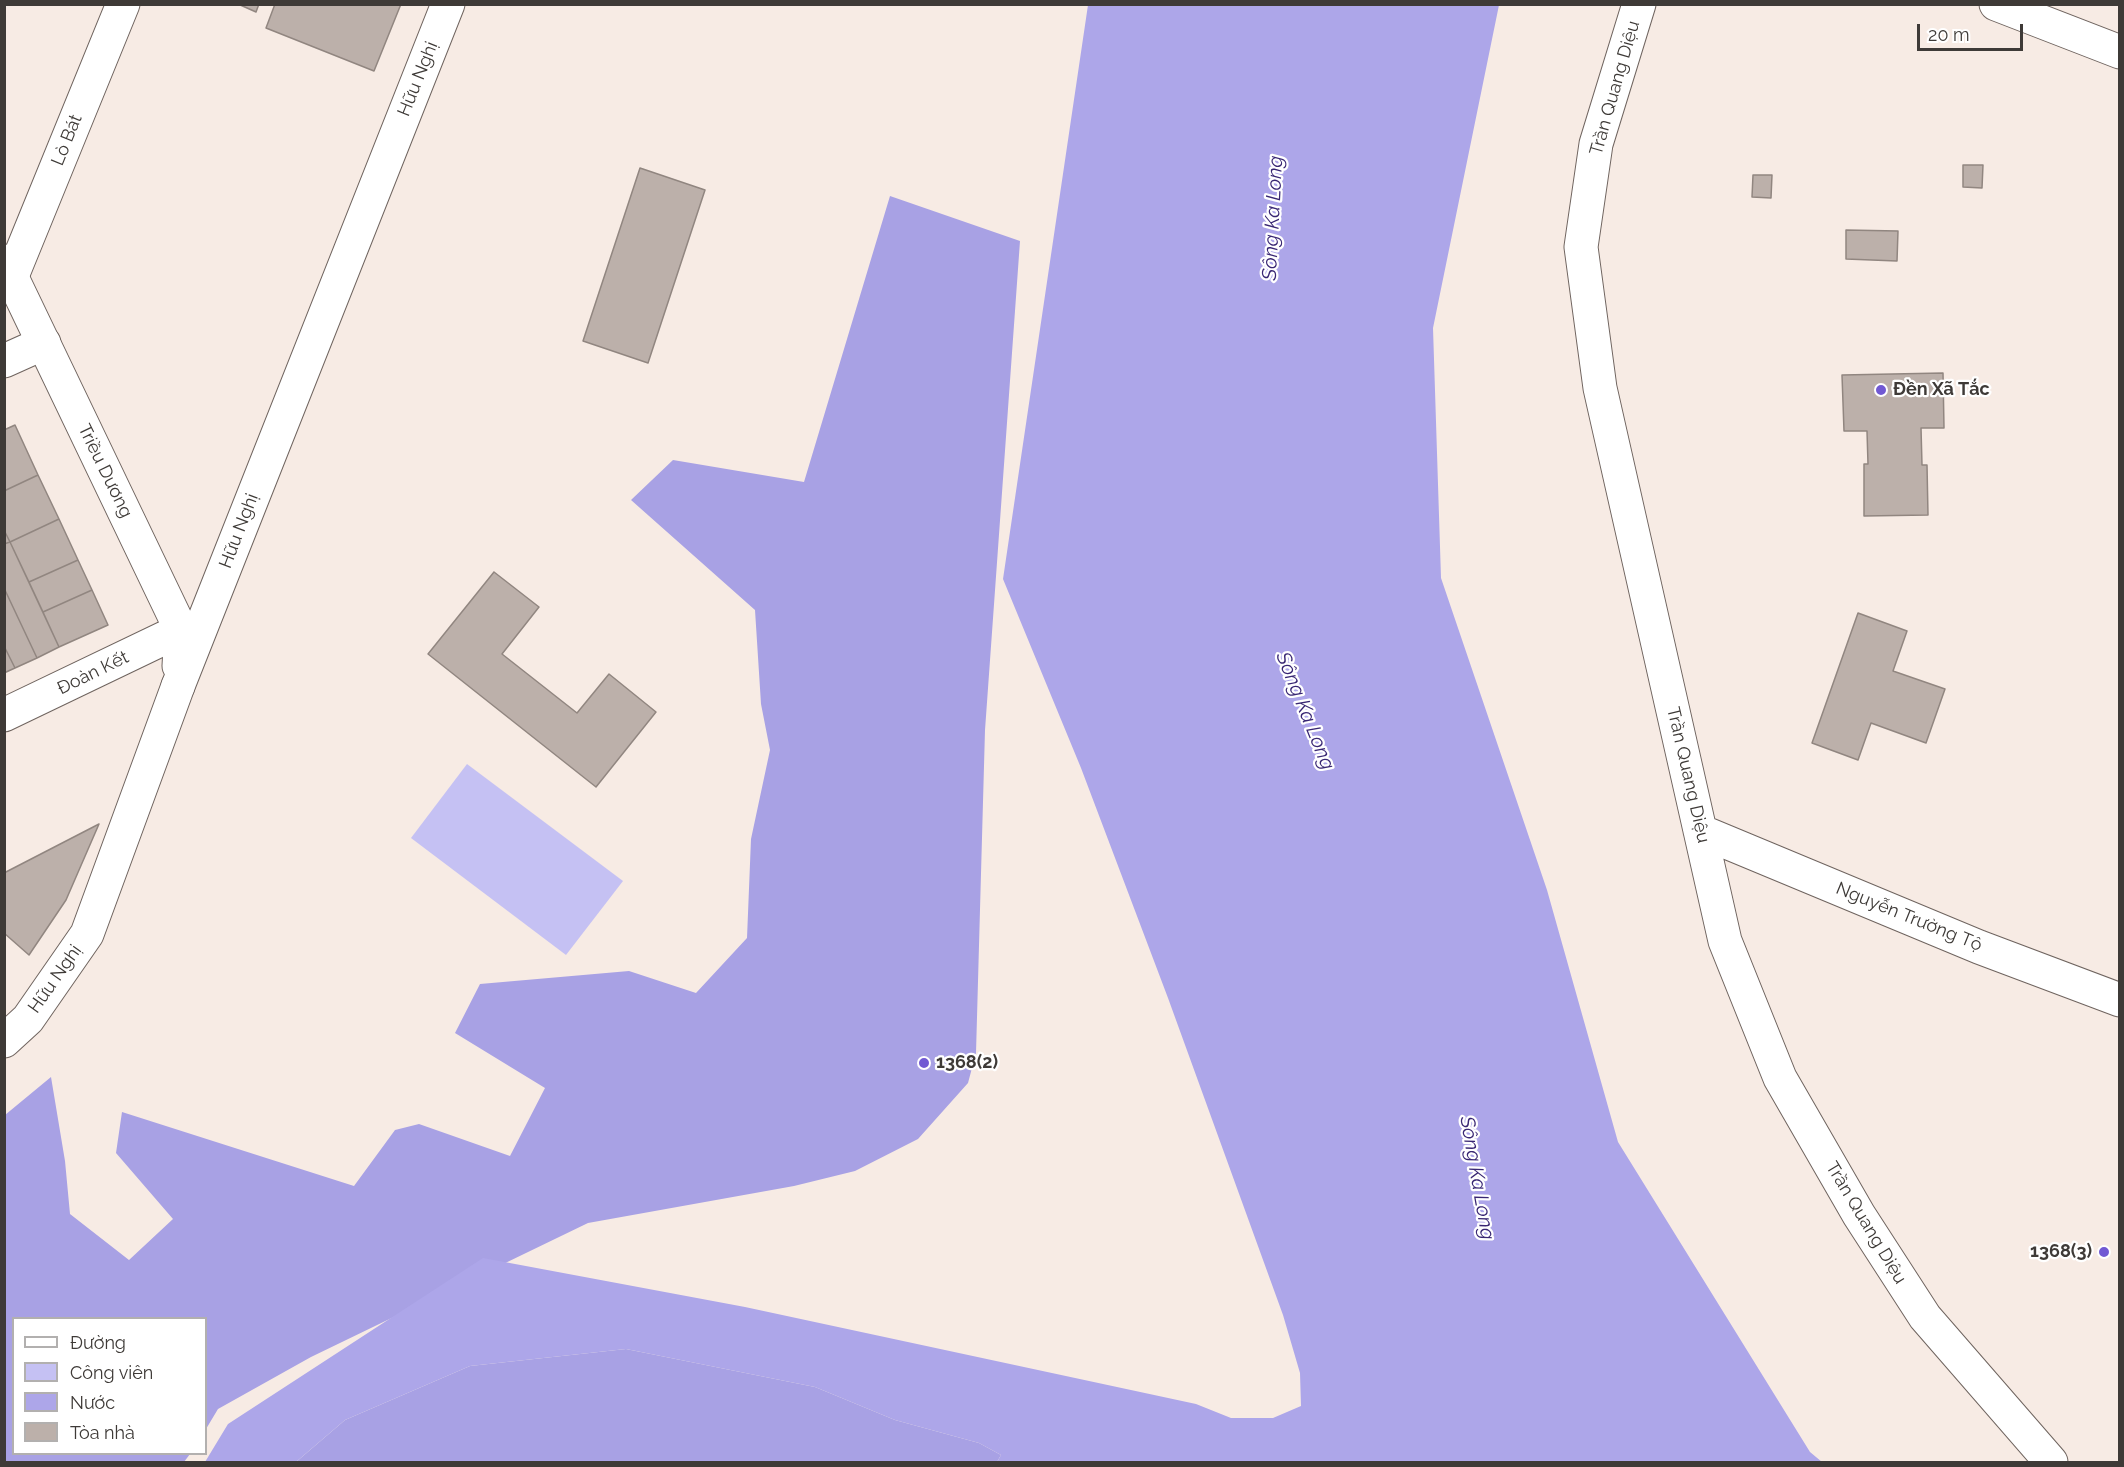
<!DOCTYPE html>
<meta charset="utf-8">
<style>
body{margin:0}
#map{position:relative;width:2124px;height:1467px;overflow:hidden;background:#f7ebe4;font-family:Raleway,sans-serif}
canvas{display:block}
.frame{position:absolute;inset:0;border:6px solid #3e3a37;pointer-events:none}
.legend{position:absolute;left:12px;top:1317px;width:195px;height:138px;box-sizing:border-box;background:#fff;border:2px solid #b2b0af;margin:0;padding:8px 10px;list-style:none;font-size:18px;color:#3e3a37}
.legend li{display:flex;align-items:center;gap:12px;height:30px}
.legend b{width:30px;border:2px solid #b2b0af}
.scale{position:absolute;left:1917px;top:24px;width:106px;height:27px;box-sizing:border-box;border:3px solid #3e3a37;border-top:0;padding-left:8px;font-size:18px;line-height:21px;white-space:nowrap;color:#3e3a37;-webkit-text-stroke:4px #fff;paint-order:stroke}
</style>
<div id="map">
<canvas width="2124" height="1467"></canvas>
<div class="frame"></div>
<ul class="legend">
<li><b style="height:8px;background:#fff"></b>Đường</li>
<li><b style="height:16px;background:#c5c1f3"></b>Công viên</li>
<li><b style="height:16px;background:#ada6e9"></b>Nước</li>
<li><b style="height:16px;background:#bcb0aa"></b>Tòa nhà</li>
</ul>
<div class="scale">20 m</div>
</div>
<script>
const context = document.querySelector('canvas').getContext('2d');
context.lineJoin = 'round';
function fillPath(path, color) {
  context.fillStyle = color;
  context.fill(path, 'evenodd');
}
function poly(rows) {
  const path = new Path2D();
  for (const r of rows) {
    path.moveTo(r[0], r[1]);
    for (let i = 2; i < r.length; i += 2) path.lineTo(r[i], r[i + 1]);
  }
  return path;
}
function strokePath(path, color, width, dash) {
  context.strokeStyle = color;
  context.lineWidth = width;
  context.lineCap = dash ? 'butt' : 'round';
  context.setLineDash(dash || []);
  context.stroke(path);
}
function label(font, color, halo, rows, align = 'center') {
  context.font = font + ' Raleway,sans-serif';
  context.lineWidth = 4.5;
  context.setLineDash([]);
  context.textBaseline = 'middle';
  context.strokeStyle = halo;
  context.fillStyle = color;
  for (const [text, x, y, turn = 0] of rows) {
    context.save();
    context.translate(x, y);
    context.rotate((+turn || 0) * Math.PI / 180);
    context.textAlign = isNaN(turn) ? turn : align;
    if (halo) context.strokeText(text, 0, 0);
    context.fillText(text, 0, 0);
    context.restore();
  }
}
fillPath(poly([
 [467,764,623,881,566,955,411,838]
]), '#c5c1f3');
fillPath(poly([
 [890,196,1020,241,985,730,976,1053,968,1083,918,1139,855,1171,794,1186,588,1223,311,1357,218,1409,206,1429,206,1318,14,1318,14,1454,190,1454,184,1462,5,1462,5,1115,51,1077,65,1161,70,1214,129,1260,173,1219,116,1153,122,1112,354,1186,395,1130,419,1124,510,1156,545,1088,455,1033,480,984,629,971,696,993,747,938,751,839,770,750,761,704,755,610,631,500,673,460,804,482],
 [626,1349,815,1387,895,1420,979,1443,1001,1455,997,1462,296,1462,345,1420,470,1366]
]), '#a8a1e4');
fillPath(poly([
 [1088,5,1499,5,1433,328,1441,578,1547,890,1618,1142,1810,1452,1822,1462,997,1462,1001,1455,979,1443,895,1420,815,1387,626,1349,470,1366,345,1420,296,1462,205,1462,228,1424,483,1258,745,1307,1196,1404,1231,1418,1273,1418,1301,1406,1300,1373,1283,1315,1168,998,1081,768,1003,579]
]), '#ada6e9');
const building = poly([
 [238,4,259,4,256,12,238,4],
 [275,4,401,4,374,71,266,28,275,4],
 [1963,165,1983,165,1982,188,1963,187,1963,165],
 [640,168,705,190,648,363,583,341,640,168],
 [1753,175,1772,175,1771,198,1752,197,1753,175],
 [1846,230,1898,231,1897,261,1846,259,1846,230],
 [1943,373,1944,428,1921,428,1922,465,1927,465,1928,515,1864,516,1864,464,1868,464,1867,431,1844,431,1842,375,1943,373],
 [15,425,38,475,4,491,4,430,15,425],
 [38,475,59,519,10,542,4,530,4,491,38,475],
 [59,519,78,560,29,582,10,542,59,519],
 [4,530,10,542,4,544,4,530],
 [10,542,59,647,37,658,4,588,4,544,10,542],
 [78,560,92,590,43,612,29,582,78,560],
 [494,572,539,607,502,654,577,713,609,674,656,712,596,787,428,654,494,572],
 [4,588,37,658,15,668,4,646,4,588],
 [92,590,108,625,59,647,43,612,92,590],
 [1858,613,1907,631,1893,671,1945,689,1926,743,1871,723,1858,760,1812,743,1858,613],
 [4,646,15,668,4,673,4,646],
 [99,824,66,900,29,955,4,933,4,873,99,824]
]);
fillPath(building, '#bcb0aa');
strokePath(building, '#918680', 1.5);
const street = poly([
 [1639,4,1596,144,1581,247,1600,388,1725,941,1780,1078,1859,1215,1925,1317,2051,1462],
 [1996,4,2120,52],
 [12,276,123,4],
 [4,361,44,343],
 [4,715,181,630],
 [1700,831,1979,947,2120,1000],
 [4,1041,28,1019,87,934,178,686]
]);
const secondary = poly([
 [4,261,181,630,179,666],
 [178,686,448,4]
]);
strokePath(street, '#6f645f', 35);
strokePath(secondary, '#6f645f', 35);
strokePath(street, '#fff', 33);
strokePath(secondary, '#fff', 33);
for (const [x, y, r, color] of [
 [1881,390,6,"#7159d3"],
 [924,1063,6,"#7159d3"],
 [2104,1252,6,"#7159d3"]
]) {
  const dot = new Path2D();
  dot.arc(x, y, r, 0, 2 * Math.PI);
  context.fillStyle = color;
  context.fill(dot);
  strokePath(dot, '#fff', 2);
}
label('18px', '#3e3a37', '#fff', [
 ["Hữu Nghị",418,79,-68],
 ["Trần Quang Diệu",1615,88,-74],
 ["Lò Bát",67,140,-68],
 ["Triều Dương",105,471,64],
 ["Hữu Nghị",239,531,-69],
 ["Đoàn Kết",93,673,-26],
 ["Trần Quang Diệu",1688,775,77],
 ["Nguyễn Trường Tộ",1909,917,22],
 ["Hữu Nghị",55,979,-55],
 ["Trần Quang Diệu",1866,1223,59]
]);
label('bold 18px', '#3e3a37', '#fff', [
 ["Đền Xã Tắc",1893,390],
 ["1368(2)",936,1063],
 ["1368(3)",2092,1252,"right"]
], 'left');
label('italic 20px', '#382673', '#fff', [
 ["Sông Ka Long",1273,218,-87],
 ["Sông Ka Long",1305,711,68],
 ["Sông Ka Long",1477,1178,80]
]);
</script>
